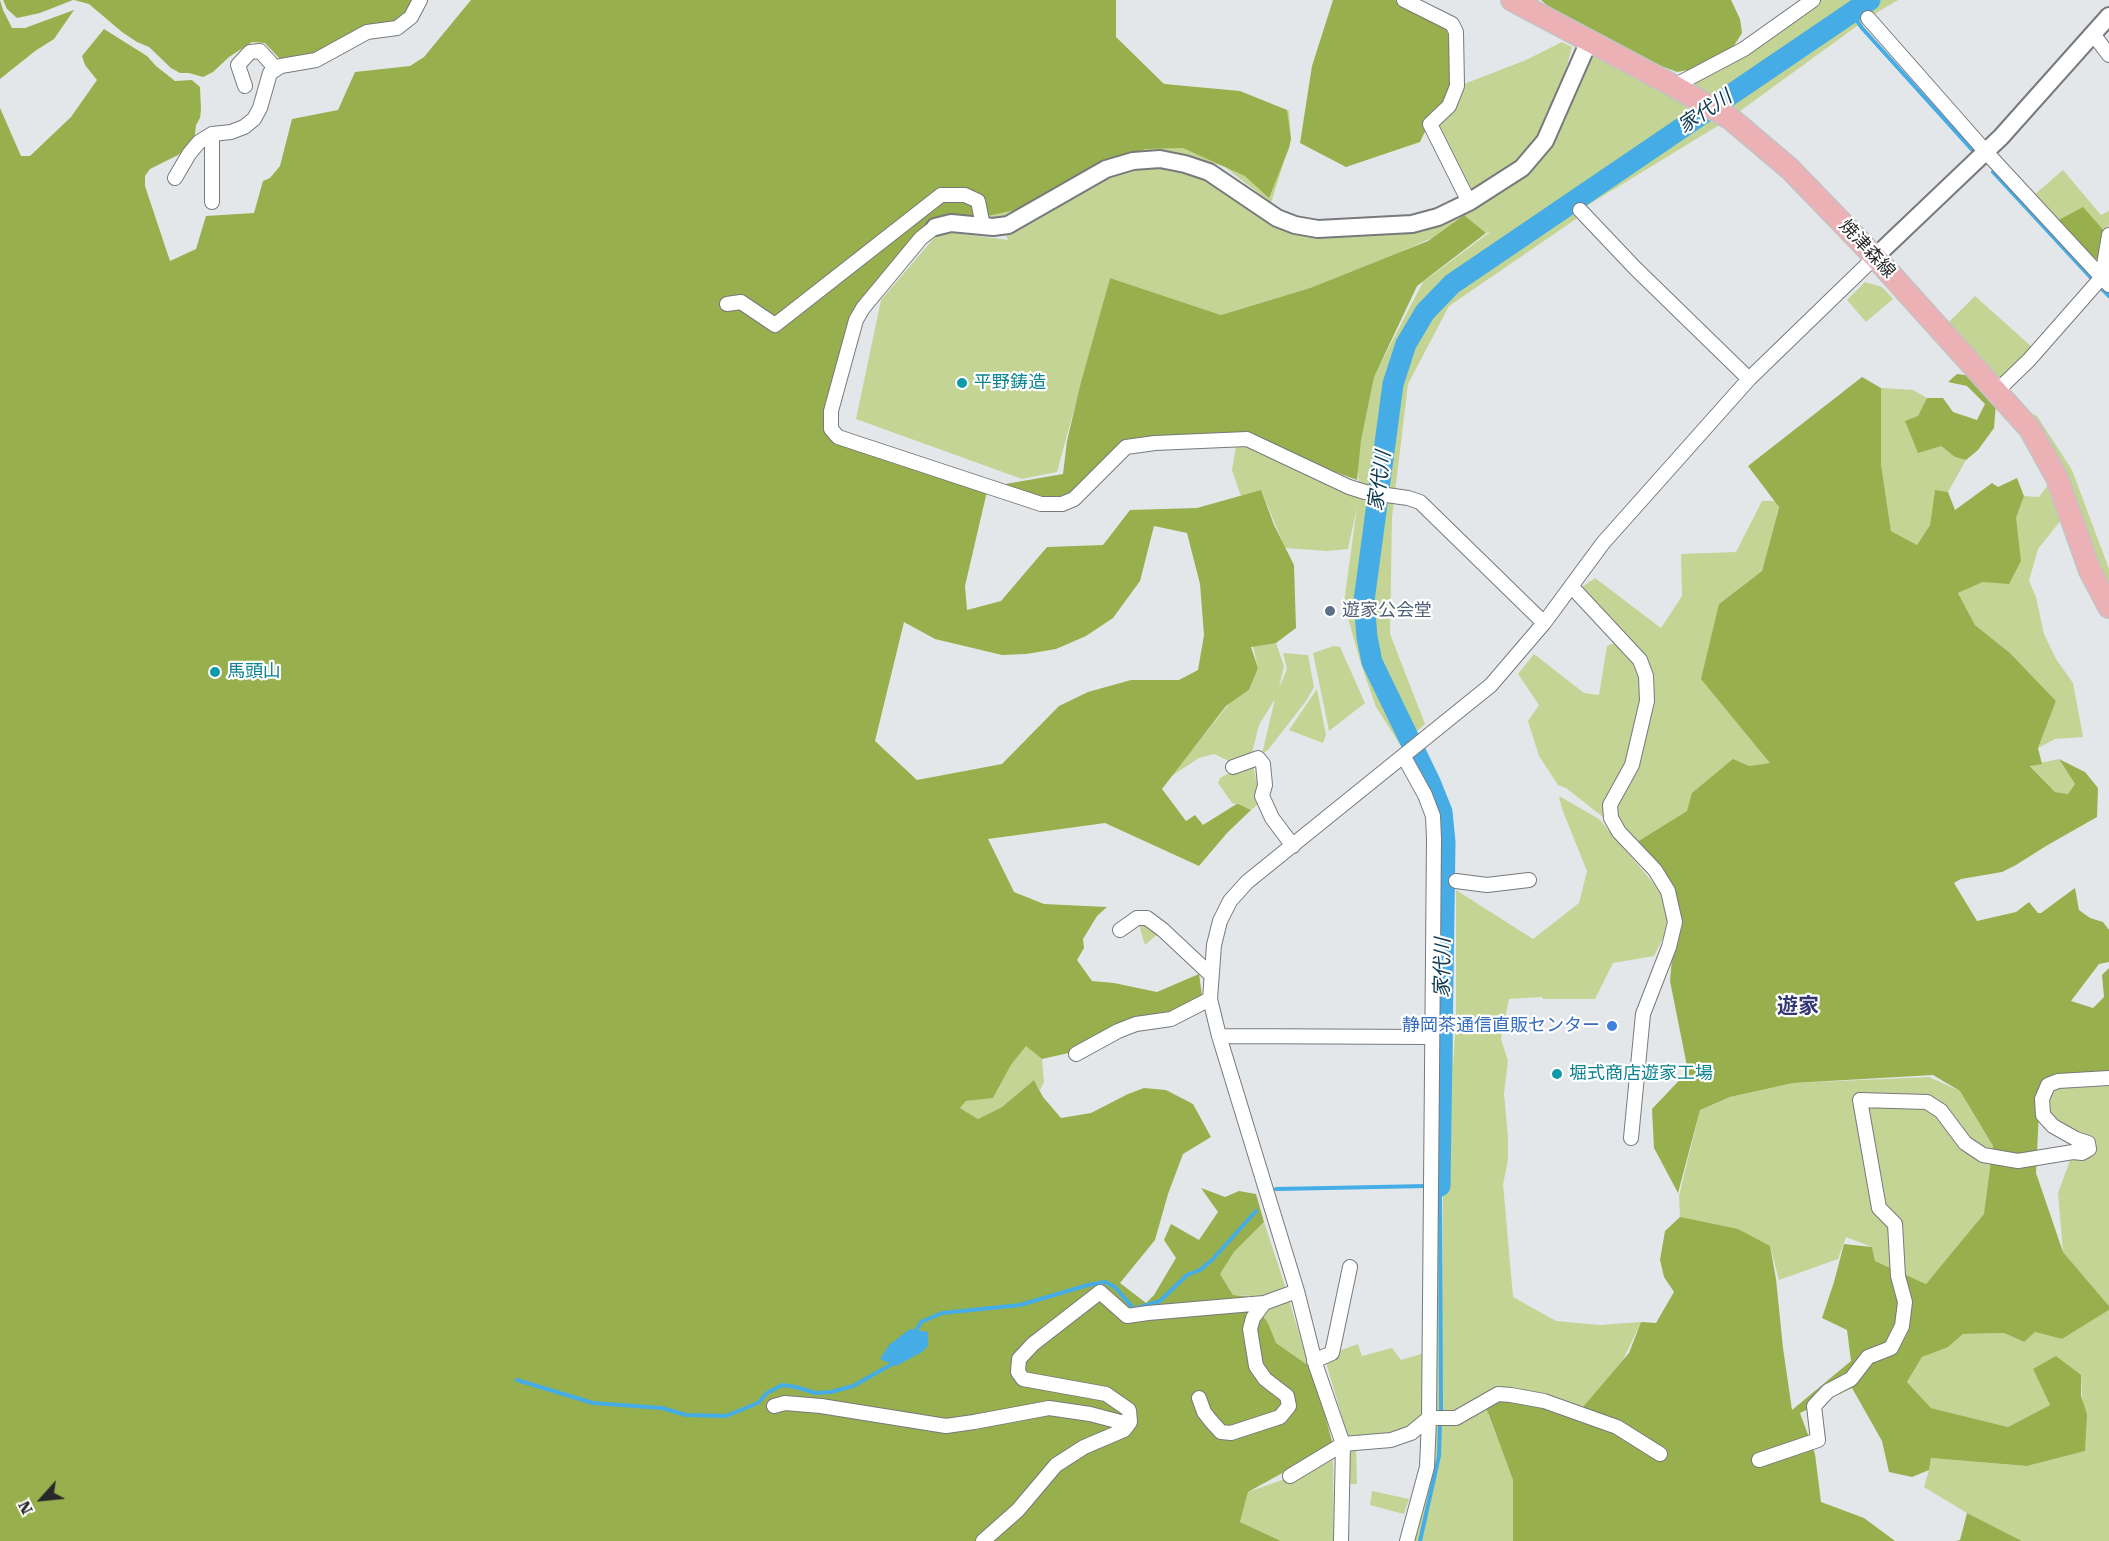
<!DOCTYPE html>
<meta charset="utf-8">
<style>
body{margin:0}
#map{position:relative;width:2109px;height:1541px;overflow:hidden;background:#e4e7ea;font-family:"Roboto Serif",serif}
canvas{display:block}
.north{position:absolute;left:12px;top:1469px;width:60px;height:60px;-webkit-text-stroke:4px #fff;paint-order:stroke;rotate:243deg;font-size:16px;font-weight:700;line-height:24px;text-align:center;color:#272829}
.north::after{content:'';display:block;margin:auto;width:21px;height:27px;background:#272829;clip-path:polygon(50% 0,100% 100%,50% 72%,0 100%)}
</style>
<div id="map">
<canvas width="2109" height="1541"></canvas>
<div class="north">N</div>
</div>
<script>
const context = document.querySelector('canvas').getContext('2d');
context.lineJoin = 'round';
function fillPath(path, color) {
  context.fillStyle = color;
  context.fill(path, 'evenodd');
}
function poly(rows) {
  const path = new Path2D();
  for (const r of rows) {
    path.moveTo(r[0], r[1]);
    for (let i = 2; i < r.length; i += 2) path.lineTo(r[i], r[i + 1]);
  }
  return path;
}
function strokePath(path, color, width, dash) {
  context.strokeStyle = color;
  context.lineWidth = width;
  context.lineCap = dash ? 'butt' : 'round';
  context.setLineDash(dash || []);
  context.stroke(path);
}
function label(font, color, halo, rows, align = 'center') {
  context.font = font + ' "Roboto Serif","Noto Sans JP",serif';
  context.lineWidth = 4.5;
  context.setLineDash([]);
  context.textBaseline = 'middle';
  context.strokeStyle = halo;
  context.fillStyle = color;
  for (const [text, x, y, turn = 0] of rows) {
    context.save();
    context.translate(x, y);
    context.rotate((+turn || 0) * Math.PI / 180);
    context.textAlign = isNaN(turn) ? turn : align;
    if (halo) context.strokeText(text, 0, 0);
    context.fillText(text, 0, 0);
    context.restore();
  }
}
fillPath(poly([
 [1810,0,1898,0,1868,18,1729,119,1580,210,1576,219,1449,306,1408,384,1392,517,1390,634,1425,724,1401,746,1376,707,1360,661,1344,603,1357,507,1348,549,1327,551,1285,548,1261,490,1241,496,1232,470,1237,440,1359,490,1357,452,1369,386,1423,282,1490,232,1486,233,1464,215,1432,238,1398,253,1310,288,1221,315,1110,278,1057,472,1022,479,856,419,881,300,940,231,1008,240,1004,230,1008,225,801,182,1159,83,1246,95,1289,111,1291,139,1271,203,1225,167,1180,153,1120,160,1179,165,1297,228,1422,232,1464,215,1526,171,1558,135,1592,55,1672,90],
 [1562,42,1572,47,1563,80,1541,139,1516,172,1474,199,1430,124,1454,92,1464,84,1526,60],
 [2063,170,2101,215,2109,211,2109,225,2105,232,2057,221,2034,195],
 [1865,282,1882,287,1893,299,1866,322,1847,300],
 [1975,296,2032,347,1999,384,1945,326],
 [1881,388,1913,390,1927,398,1918,417,1941,446,1955,457,1966,460,1948,492,1935,491,1930,525,1917,545,1891,531,1881,464],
 [2024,410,2037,416,2072,470,2109,569,2109,596],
 [2048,485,2059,501,2061,520,2038,549,2029,581,2036,597,2044,634,2056,659,2073,683,2083,737,2055,739,2038,748,2056,701,2010,653,1975,625,1958,593,1983,582,2016,518,2024,496,2039,497],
 [1762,501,1780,501,1762,571,1719,604,1770,763,1749,766,1687,811,1632,845,1609,805,1603,817,1566,788,1558,785,1539,756,1528,721,1539,705,1518,674,1534,654,1584,693,1599,695,1607,646,1620,640,1576,591,1595,578,1661,628,1682,596,1681,554,1736,552],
 [1622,643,1646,676,1645,703,1637,670],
 [1252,642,1276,643,1284,666,1279,688,1287,669,1283,653,1308,655,1314,687,1306,701,1268,750,1262,754,1275,699,1259,725,1252,753,1231,762,1214,754,1199,758,1170,777,1229,704,1249,690,1258,668],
 [1334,646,1340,647,1365,703,1329,731,1313,653],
 [1317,689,1326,735,1323,743,1289,730],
 [1426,755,1448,813,1453,856,1453,1067,1456,1017,1456,890,1533,939,1579,903,1587,871,1562,809,1559,796,1599,819,1655,885,1674,916,1654,956,1613,963,1595,999,1543,999,1542,997,1509,999,1501,1039,1508,1061,1504,1094,1508,1137,1508,1160,1503,1184,1513,1297,1556,1321,1600,1325,1641,1322,1623,1360,1582,1408,1488,1414,1513,1480,1513,1541,1407,1541,1430,1418,1388,1437,1348,1437,1324,1356,1358,1344,1362,1356,1392,1348,1401,1360,1428,1352,1435,817,1409,764],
 [1443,1184,1442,1323,1444,1326,1440,1324,1441,1455,1438,1466,1440,1374,1438,1202],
 [2059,759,2075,784,2068,794,2055,792,2030,765],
 [1252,761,1261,802,1251,810,1232,803,1218,783,1220,778],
 [1137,918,1160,932,1145,945],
 [1026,1045,1042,1059,1044,1082,1040,1090,1034,1080,1002,1107,978,1119,960,1108,966,1101,993,1098,1011,1065],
 [1929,1077,1960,1091,1993,1146,1987,1214,1926,1284,1875,1261,1872,1247,1846,1237,1838,1259,1779,1280,1770,1246,1680,1217,1679,1196,1700,1110,1730,1097,1793,1083],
 [2109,1078,2109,1306,2063,1252,2058,1193,2073,1152,2088,1149,2053,1126,2042,1099,2048,1085],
 [1264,1222,1287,1292,1255,1301,1252,1296,1233,1295,1220,1274,1234,1252],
 [1289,1300,1309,1366,1276,1343,1269,1325,1260,1312,1267,1307],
 [2109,1310,2109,1541,2022,1541,1967,1513,1924,1487,1929,1470,1931,1458,2027,1466,2085,1451,2081,1375,2033,1369,2050,1405,2008,1427,1931,1408,1907,1382,1922,1357,1954,1342,1963,1334,2004,1333,2023,1342,2035,1332,2062,1339],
 [1356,1449,1357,1484,1348,1484,1348,1450],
 [1333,1453,1334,1541,1281,1541,1240,1522,1248,1492,1285,1479],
 [1372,1491,1409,1499,1404,1514,1370,1505]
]), '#c3d494');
fillPath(poly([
 [0,0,3,10,12,28,25,28,74,10,54,39,35,51,0,79],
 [3,0,73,0,40,13,17,18,7,9],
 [74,0,416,0,406,18,327,50,293,59,279,58,265,43,252,42,229,57,213,72,203,77,189,73,180,73,171,68,149,47,137,42,122,32,89,4],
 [471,0,1116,0,1116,37,1164,84,1240,91,1287,110,1291,139,1289,148,1269,198,1245,176,1183,148,1145,149,1088,174,1034,206,935,227,863,308,831,411,838,437,988,487,1063,474,1067,441,1080,386,1110,278,1221,315,1310,288,1428,241,1464,215,1486,233,1417,286,1374,377,1361,440,1357,480,1246,439,1121,452,1081,493,1041,504,988,487,965,586,967,610,1001,601,1047,547,1103,545,1130,510,1197,508,1261,490,1274,525,1294,565,1296,628,1276,643,1251,647,1258,668,1249,690,1226,706,1162,789,1186,821,1195,815,1203,825,1235,805,1238,804,1251,810,1227,833,1199,866,1105,823,988,839,1014,892,1044,904,1107,907,1097,916,1083,939,1084,948,1077,960,1092,981,1114,983,1157,992,1199,974,1203,1003,1073,1052,1042,1059,1026,1046,1011,1065,993,1098,966,1101,960,1108,978,1119,1002,1107,1034,1080,1043,1097,1061,1118,1091,1113,1128,1094,1144,1088,1166,1090,1193,1104,1211,1137,1183,1154,1168,1194,1155,1240,1120,1283,1146,1303,1154,1295,1176,1258,1164,1240,1171,1224,1199,1240,1218,1212,1201,1188,1225,1197,1239,1191,1256,1194,1264,1222,1234,1252,1220,1274,1233,1295,1251,1297,1269,1325,1276,1343,1309,1366,1318,1389,1333,1445,1248,1492,1240,1522,1281,1541,0,1541,0,108,21,156,30,156,71,117,97,80,85,65,82,56,104,29,147,56,156,66,175,81,192,80,200,87,201,110,200,118,196,125,194,143,178,155,150,169,145,176,145,186,170,261,196,249,206,216,254,213,263,181,270,178,280,166,292,119,338,110,355,72,410,66,424,57],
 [1154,526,1187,533,1200,584,1204,635,1198,670,1179,680,1131,680,1088,692,1059,706,1002,764,917,780,875,741,904,622,935,639,1002,655,1026,654,1056,649,1086,636,1113,618,1140,581],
 [1333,0,1395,0,1447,26,1454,92,1429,123,1420,142,1346,167,1300,143,1312,66],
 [1541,0,1731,0,1740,19,1742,33,1733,47,1712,66,1677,72,1581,36],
 [2083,207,2105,232,2099,256,2094,263,2057,221],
 [1957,374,1972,376,1996,403,1994,428,1978,450,1966,460,1955,457,1941,446,1918,453,1905,421,1918,416,1927,398,1943,398,1953,412,1977,420,1985,404,1967,386,1948,382],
 [1862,377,1881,388,1881,464,1891,531,1917,545,1930,525,1935,490,1948,492,1955,510,1992,483,1998,487,2017,478,2024,496,2016,518,2021,561,2009,584,1983,582,1958,593,1975,625,2010,653,2056,701,2038,748,2042,764,2030,766,2055,792,2068,794,2075,784,2059,759,2085,772,2098,788,2097,817,2046,846,2016,865,2002,872,1961,879,1954,883,1977,921,2016,912,2029,902,2038,913,2041,913,2075,888,2079,910,2090,918,2103,922,2109,930,2109,962,2099,964,2071,1001,2093,1008,2104,997,2102,975,2109,968,2109,1077,2040,1090,2036,1173,2063,1252,2109,1306,2109,1310,2062,1339,2035,1332,2024,1342,2004,1333,1963,1334,1948,1347,1922,1357,1907,1382,1931,1408,2008,1427,2050,1405,2033,1369,2056,1356,2081,1375,2081,1396,2087,1414,2085,1451,2027,1466,1931,1458,1929,1470,1912,1477,1889,1472,1882,1441,1852,1388,1800,1413,1815,1454,1821,1502,1864,1518,1895,1541,1513,1541,1513,1480,1484,1402,1511,1395,1631,1436,1667,1459,1657,1447,1582,1408,1629,1353,1641,1322,1656,1323,1674,1292,1664,1277,1660,1260,1665,1231,1680,1217,1738,1229,1770,1246,1776,1279,1783,1348,1792,1410,1851,1361,1847,1330,1822,1318,1834,1282,1844,1244,1872,1247,1875,1261,1926,1284,1984,1214,1993,1146,1960,1091,1933,1075,1793,1083,1730,1097,1700,1110,1678,1193,1654,1148,1652,1109,1688,1071,1670,981,1675,922,1668,891,1632,845,1687,811,1692,793,1733,759,1749,766,1770,763,1701,679,1719,604,1762,571,1779,507,1748,466],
 [1967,1513,2022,1541,1956,1541,1960,1540]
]), '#98af4d');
fillPath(poly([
 [910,1329,928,1332,928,1346,922,1352,896,1366,880,1359,889,1345]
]), '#46ace6');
strokePath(poly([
 [1851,12,1862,28,1974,152],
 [1993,172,2093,280],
 [2099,286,2109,296],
 [1435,1186,1440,1186,1441,1414],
 [1276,1189,1427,1186],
 [915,1332,921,1322,942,1313,1020,1305,1088,1285,1105,1282,1115,1287,1134,1309,1160,1301,1187,1275,1200,1270,1212,1260,1256,1211],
 [517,1380,593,1403,662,1408,686,1415,726,1416,758,1403,767,1393,782,1385,796,1387,815,1393,831,1392,853,1386,894,1363],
 [1420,1541,1439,1456,1440,1421]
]), '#46ace6', 4);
strokePath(poly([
 [1440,1186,1445,842,1442,812,1430,782,1372,662,1367,637,1364,601,1393,384,1406,344,1425,312,1452,284,1870,0]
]), '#46ace6', 21);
const minor = poly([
 [1404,0,1452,24,1456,32,1457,86,1449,106,1430,124,1469,202],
 [1868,18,1986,152,2109,285],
 [2093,34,2109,55],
 [245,86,238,65,250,52,260,51,276,69],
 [1674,86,1744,49,1813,0],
 [175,178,189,154,199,142,212,134,231,132,244,127,254,119,260,108,270,73,281,66,316,60,367,32,397,28,411,17,420,0],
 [212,202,212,134],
 [1580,210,1635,268,1749,379],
 [935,227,921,238,863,308,856,320,831,411,831,429,838,437,1041,504,1062,504,1074,499,1126,447,1155,443,1247,439,1349,487,1365,492,1408,498,1420,502,1544,623],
 [727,304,741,302,775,325,941,195,965,195,978,201,983,226],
 [1997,391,2029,360,2102,277,2109,235],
 [1572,587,1640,660,1646,676,1647,701,1632,765,1610,805,1611,818,1619,832,1655,870,1668,891,1675,922,1669,947,1643,1014,1631,1138],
 [1404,757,1425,795,1433,816,1434,839,1429,1418,1427,1467,1407,1541],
 [1233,767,1258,758,1263,764,1265,785,1262,796,1272,818,1293,846],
 [1456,881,1487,885,1529,880],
 [1120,930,1137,918,1147,918,1163,930,1211,975],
 [1219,1036,1432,1037],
 [1076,1054,1118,1031,1136,1024,1171,1019,1210,999],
 [1314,1361,1332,1353,1350,1267],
 [1199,1398,1204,1412,1211,1421,1221,1432,1231,1433,1280,1417,1289,1406,1287,1396,1265,1379,1256,1366,1250,1329,1253,1318,1264,1303],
 [774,1406,785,1403,821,1406,946,1426,974,1422,1049,1408,1090,1414,1128,1424],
 [1759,1460,1818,1440,1814,1406,1828,1391,1851,1379,1868,1357,1891,1348,1902,1326,1905,1302,1898,1276,1895,1224,1879,1208,1860,1100,1927,1102,1941,1111,1965,1143,1983,1155,2018,1161,2073,1152,2082,1153,2089,1149,2088,1143,2076,1139,2053,1126,2043,1115,2042,1099,2048,1085,2058,1081,2109,1078],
 [1290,1476,1343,1444,1391,1440,1411,1433,1429,1418,1456,1418,1498,1394,1511,1395,1544,1401,1617,1427,1660,1454],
 [983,1541,1018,1510,1056,1465,1084,1447,1124,1430,1130,1422,1129,1410,1106,1394,1023,1379,1018,1372,1019,1359,1033,1344,1100,1292,1127,1316,1148,1313,1264,1303,1297,1291],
 [1341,1541,1343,1444,1316,1366,1297,1291,1219,1036,1210,999,1214,945,1220,921,1230,901,1247,882,1491,685,1544,623,1603,543,1749,379,1875,257]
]);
const tertiary = poly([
 [935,227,951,223,993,227,1008,225,1106,169,1133,161,1160,159,1185,164,1209,172,1277,218,1295,225,1318,229,1412,224,1438,217,1469,202,1522,168,1545,141,1589,41],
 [1875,257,2001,137,2109,16]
]);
const primary = poly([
 [1512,0,1674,86,1731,119,1790,169,1875,257,2030,429,2057,478,2090,571,2109,607]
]);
strokePath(minor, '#77797c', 16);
strokePath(tertiary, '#77797c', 20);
strokePath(primary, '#c3c3c3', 24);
strokePath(minor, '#fff', 14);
strokePath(tertiary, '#fff', 16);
strokePath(primary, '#ebb1b5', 21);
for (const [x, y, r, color] of [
 [962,383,6,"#0f9aa8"],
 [1330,611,6,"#5c6f8a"],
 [215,672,6,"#0f9aa8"],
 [1612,1026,6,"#3f7fe0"],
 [1557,1074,6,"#0f9aa8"]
]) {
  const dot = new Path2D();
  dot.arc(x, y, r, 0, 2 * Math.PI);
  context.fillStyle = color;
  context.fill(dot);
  strokePath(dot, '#fff', 2);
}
label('18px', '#272829', '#fff', [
 ["焼津森線",1867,249,47]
]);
label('18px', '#0d838f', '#fff', [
 ["平野鋳造",974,383],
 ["馬頭山",227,672],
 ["堀式商店遊家工場",1569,1074]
], 'left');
label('18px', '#4e5e75', '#fff', [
 ["遊家公会堂",1342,611]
], 'left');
label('18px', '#366cbe', '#fff', [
 ["静岡茶通信直販センター",1600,1026]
], 'right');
label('italic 20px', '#0d3951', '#fff', [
 ["家代川",1705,112,-34],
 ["家代川",1380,481,-82],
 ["家代川",1443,968,-89]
]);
label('bold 21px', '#313772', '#fff', [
 ["遊家",1798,1007]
]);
</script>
